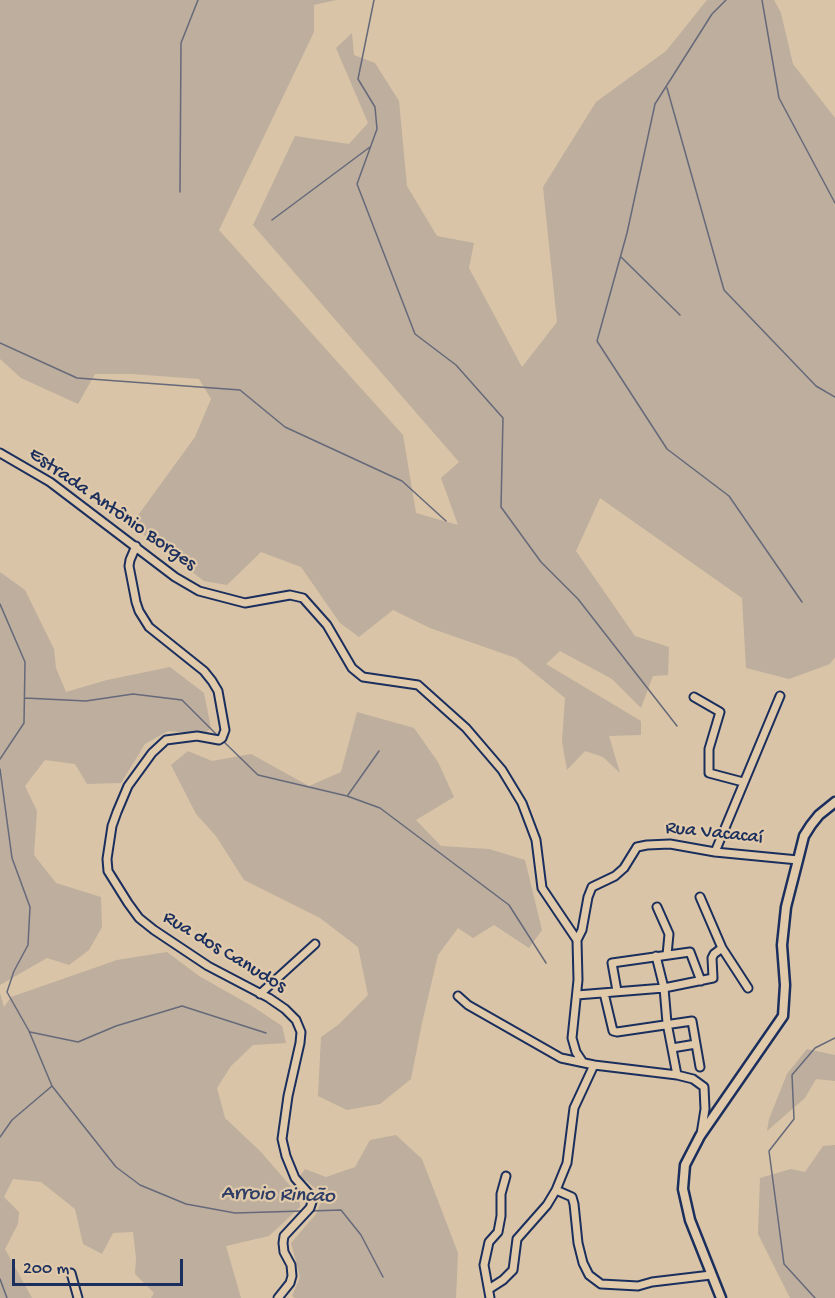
<!DOCTYPE html>
<meta charset="utf-8">
<style>
body{margin:0}
#map{position:relative;width:835px;height:1298px;overflow:hidden;background:#d9c4a7;font-family:"Gochi Hand",sans-serif}
canvas{display:block}
.scale{position:absolute;left:12px;top:1259px;width:171px;height:27px;box-sizing:border-box;border:3px solid #1b2f5e;border-top:0;padding-left:8px;font-size:18px;line-height:21px;white-space:nowrap;color:#1b2f5e;-webkit-text-stroke:4px #e1caaa;paint-order:stroke}
</style>
<div id="map">
<canvas width="835" height="1298"></canvas>
<div class="scale">200 m</div>
</div>
<script>
const context = document.querySelector('canvas').getContext('2d');
context.lineJoin = 'round';
function fillPath(path, color) {
  context.fillStyle = color;
  context.fill(path, 'evenodd');
}
function poly(rows) {
  const path = new Path2D();
  for (const r of rows) {
    path.moveTo(r[0], r[1]);
    for (let i = 2; i < r.length; i += 2) path.lineTo(r[i], r[i + 1]);
  }
  return path;
}
function strokePath(path, color, width, dash) {
  context.strokeStyle = color;
  context.lineWidth = width;
  context.lineCap = dash ? 'butt' : 'round';
  context.setLineDash(dash || []);
  context.stroke(path);
}
function label(font, color, halo, rows, align = 'center') {
  context.font = font + ' "Gochi Hand",sans-serif';
  context.lineWidth = 4.5;
  context.setLineDash([]);
  context.textBaseline = 'middle';
  context.strokeStyle = halo;
  context.fillStyle = color;
  for (const [text, x, y, turn = 0] of rows) {
    context.save();
    context.translate(x, y);
    context.rotate((+turn || 0) * Math.PI / 180);
    context.textAlign = isNaN(turn) ? turn : align;
    if (halo) context.strokeText(text, 0, 0);
    context.fillText(text, 0, 0);
    context.restore();
  }
}
fillPath(poly([
 [0,0,336,0,314,5,314,32,219,230,403,435,416,513,458,525,441,478,459,462,253,225,295,136,349,144,368,123,336,48,352,33,354,55,375,63,399,101,407,186,437,236,474,243,469,268,522,367,557,322,543,187,596,102,666,51,707,0,774,0,781,13,793,64,835,118,835,657,830,664,789,679,746,668,742,598,600,498,576,551,635,636,669,647,668,675,653,676,641,708,612,679,560,651,546,664,641,721,641,735,609,736,620,773,603,757,585,751,567,770,562,742,565,698,516,658,430,628,393,610,359,637,340,623,301,567,261,552,227,585,204,581,131,525,195,437,211,399,199,379,132,374,95,374,78,404,21,378,0,359],
 [0,572,25,590,54,649,56,668,66,692,107,680,170,667,204,693,211,728,204,734,168,731,145,744,121,783,87,784,75,764,45,760,25,786,37,811,34,855,56,883,101,897,102,927,89,950,69,965,47,958,0,985],
 [357,712,414,728,438,762,454,797,416,820,441,846,489,849,525,860,542,930,529,948,494,925,473,938,458,928,438,955,422,1023,411,1079,380,1104,347,1110,318,1096,321,1037,338,1025,368,995,358,947,320,918,244,880,216,836,196,814,171,765,188,751,212,761,251,754,309,786,341,772],
 [167,952,199,976,252,1006,282,1026,286,1043,253,1045,231,1066,217,1088,225,1118,261,1152,299,1196,300,1207,269,1236,226,1246,241,1298,151,1298,154,1293,135,1274,136,1258,133,1232,113,1233,102,1254,83,1244,75,1209,41,1182,13,1179,4,1197,19,1212,18,1224,5,1249,32,1298,0,1298,0,993,4,1007,11,997,117,960],
 [807,1049,835,1055,835,1081,816,1079,805,1098,767,1131,769,1119,787,1074],
 [396,1135,422,1159,458,1253,456,1298,295,1298,292,1296,300,1277,291,1243,316,1214,324,1195,300,1176,305,1169,326,1177,355,1167,370,1140],
 [835,1145,835,1298,790,1298,758,1234,760,1178,791,1169,805,1172,823,1146]
]), '#bdae9d');
strokePath(poly([
 [374,0,358,79,375,107,377,129,357,184,415,334,456,365,503,418,501,507,541,562,578,599,677,726],
 [726,0,712,14,655,104,627,233,597,341,667,449,729,496,802,602],
 [762,0,779,98,835,203],
 [667,88,724,290,816,386,835,397],
 [180,192,181,43,198,0],
 [272,220,370,147],
 [621,257,680,315],
 [0,343,77,378,240,390,285,427,402,481,446,521],
 [0,604,25,662,24,723,0,759],
 [25,698,86,701,133,694,182,700,219,737],
 [222,740,258,775,347,796,380,808,509,905,546,963],
 [0,769,12,858,30,907,28,945,14,971,7,992,29,1031,52,1086,116,1167,140,1185,186,1204,235,1213,303,1211],
 [348,795,379,751],
 [30,1032,78,1042,116,1026,182,1006,266,1033],
 [0,1137,12,1120,52,1086],
 [310,1211,341,1210,361,1235,383,1277],
 [0,1279,7,1298],
 [815,1298,784,1264,769,1151,794,1119,792,1075,815,1048,835,1038]
]), '#65697a', 1.5);
const minor = poly([
 [0,453,50,482,175,577,199,591,245,603,290,595,303,598,327,625,352,668,363,677,418,685,466,728,502,770,522,803,536,840,542,888,577,940,578,980,572,1038,576,1052,582,1061],
 [136,546,130,560,129,566,136,602,139,611,149,627,204,671,212,681,218,691,225,730,222,738,219,740,197,736,166,740,152,753,128,786,117,812,112,826,107,859,108,871,128,903,139,918,154,930,208,966,269,998,285,1009,296,1020,301,1032,300,1043,288,1096,282,1139,286,1156,295,1178,310,1195,312,1202,310,1208,284,1236,283,1243,284,1252,291,1265,292,1276,290,1283,278,1298],
 [694,697,720,712,709,749,709,773,743,782],
 [715,852,780,696],
 [700,897,722,948,748,988],
 [657,907,669,934,667,955],
 [577,940,582,930,588,897,592,887,615,876,624,868,637,847,647,845,670,844,715,852,798,860],
 [656,956,664,988,667,1023,677,1075],
 [617,991,612,963,690,952,701,981],
 [604,993,613,1031,617,1032,692,1021,700,1067],
 [260,994,315,944],
 [577,995,664,988,713,978,712,958,714,954,722,948],
 [458,996,468,1005,561,1058,594,1065,677,1075,693,1079,704,1087,705,1109,701,1134],
 [672,1048,696,1044],
 [556,1190,572,1197,574,1204,578,1243,583,1263,589,1275,601,1284,638,1286,652,1282,711,1275],
 [71,1273,78,1298],
 [489,1289,503,1280,513,1270,517,1239,547,1205,556,1190,567,1163,574,1108,594,1065],
 [490,1298,484,1265,489,1242,498,1232,501,1216,501,1194,506,1176]
]);
const major = poly([
 [721,1298,690,1220,683,1189,685,1165,700,1136,783,1016,785,985,782,945,786,907,798,860,804,836,811,825,819,815,835,802]
]);
strokePath(minor, '#1b2f5e', 11);
strokePath(major, '#1b2f5e', 13);
strokePath(minor, '#e1caaa', 7);
strokePath(major, '#e1caaa', 8);
label('20px', '#1b2f5e', '#e1caaa', [
 ["Estrada Antônio Borges",112,510,35],
 ["Rua Vacacaí",714,834,6],
 ["Rua dos Canudos",224,953,31]
]);
label('italic 21px', '#2d3d65', '#e1caaa', [
 ["Arroio Rincão",278,1196,2]
]);
</script>
